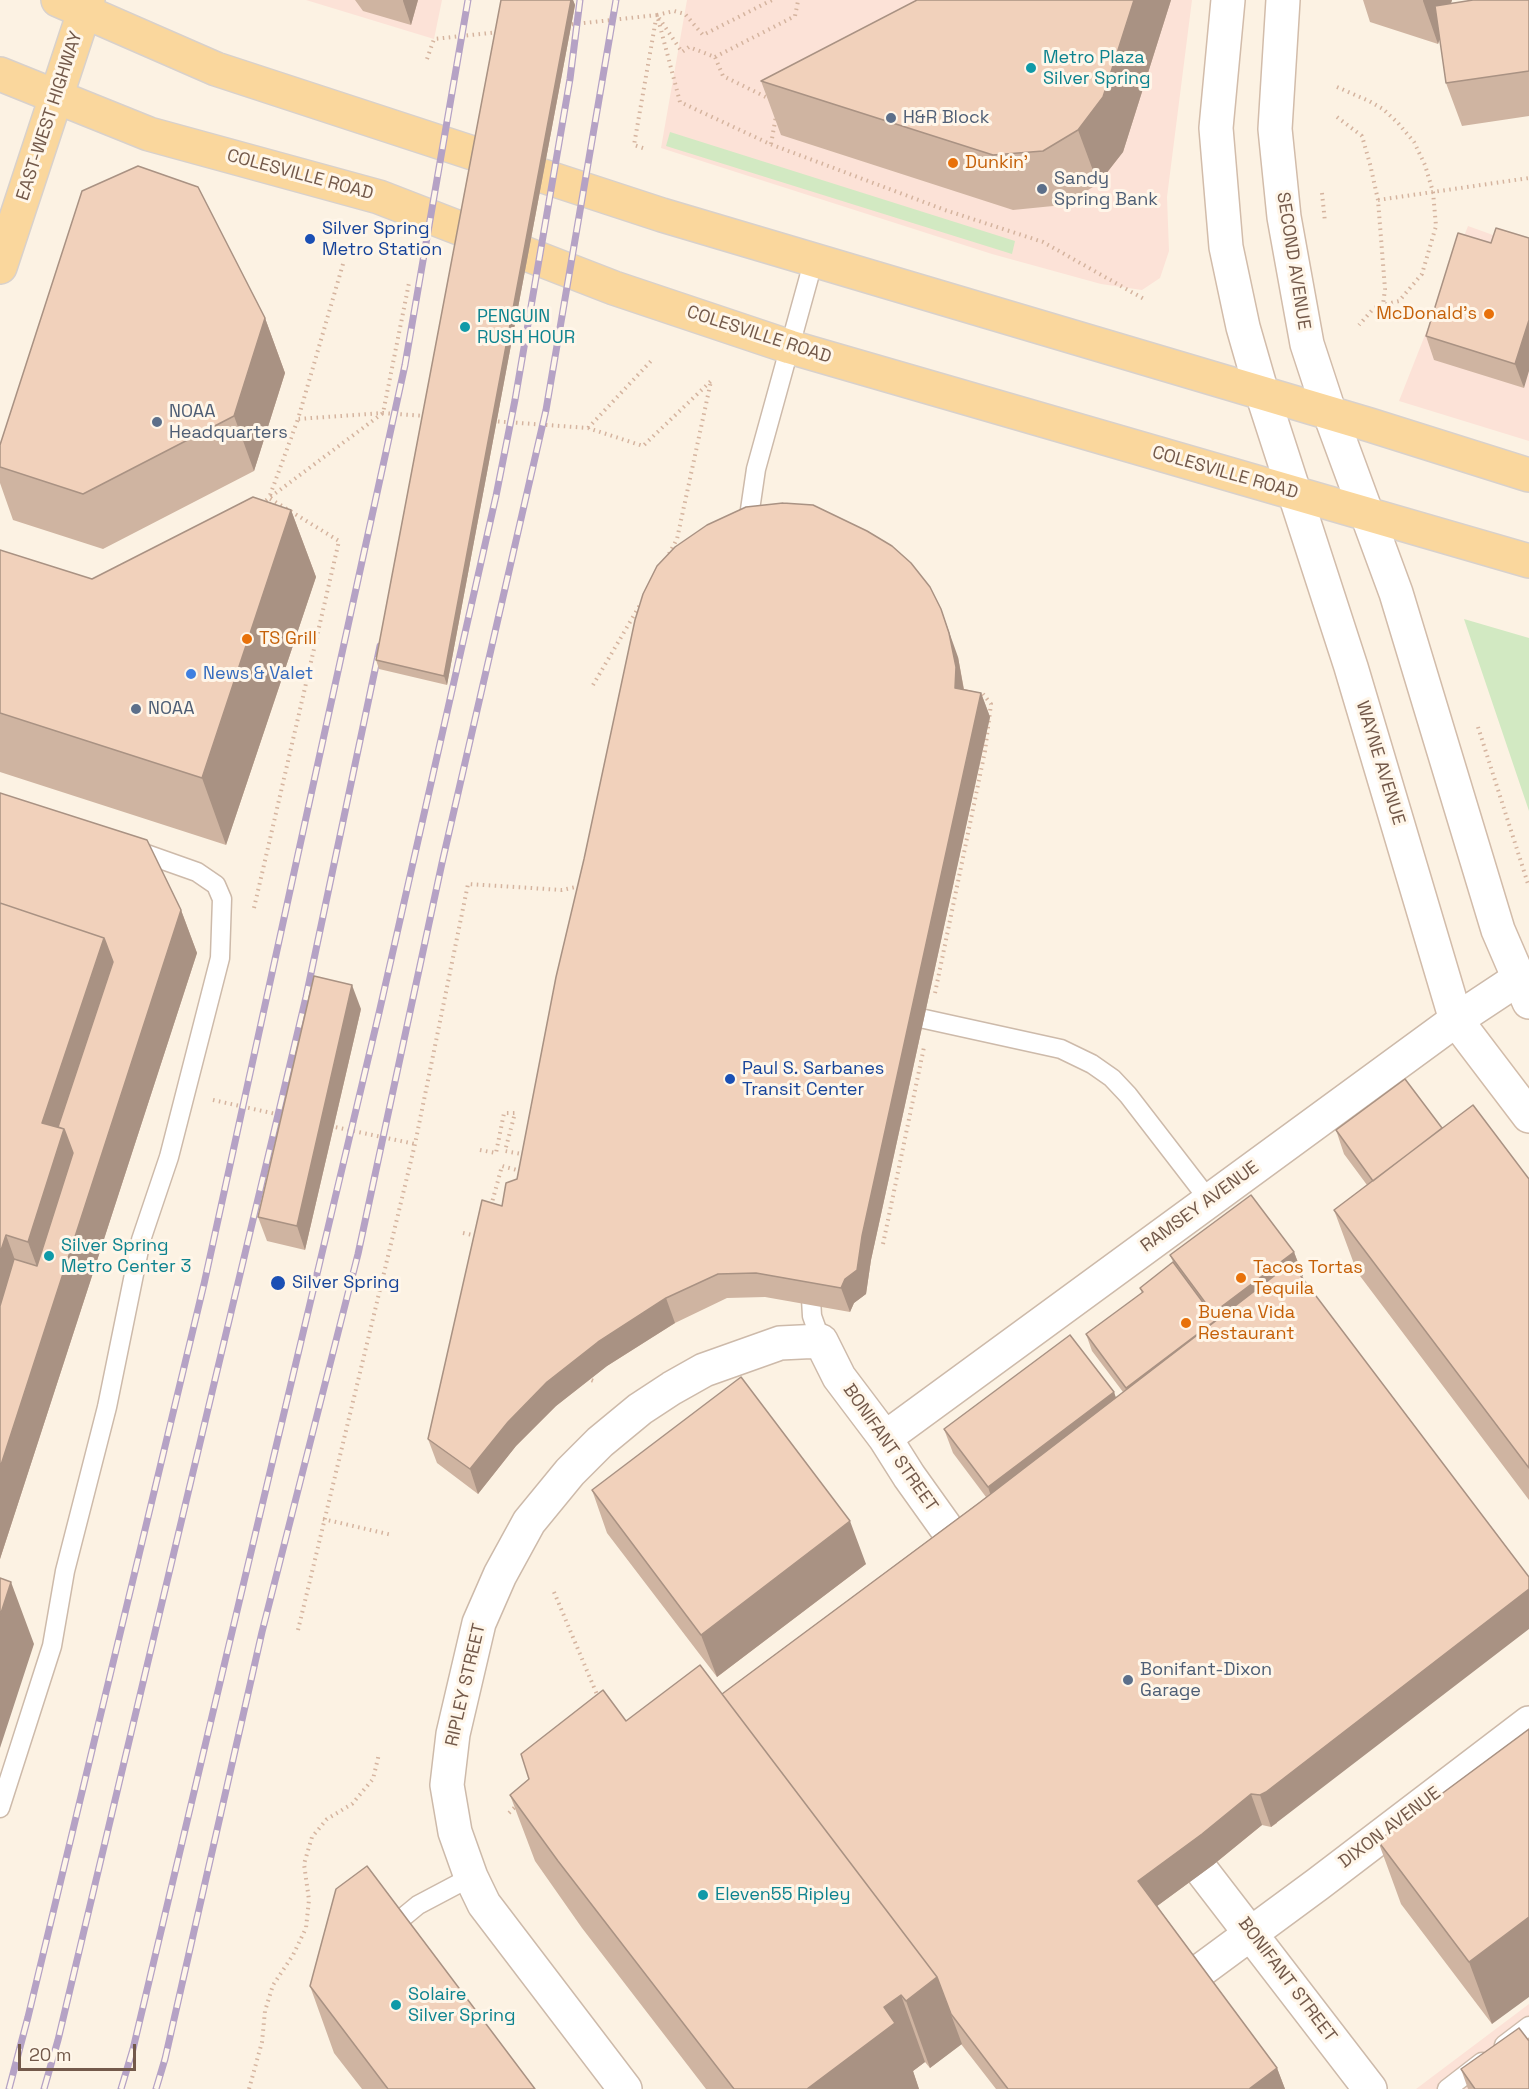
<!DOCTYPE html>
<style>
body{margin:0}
#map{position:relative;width:1529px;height:2089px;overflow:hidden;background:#fcf2e3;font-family:"Space Grotesk",sans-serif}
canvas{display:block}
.scale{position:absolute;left:18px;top:2044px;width:118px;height:27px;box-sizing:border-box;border:3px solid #73594a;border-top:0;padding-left:8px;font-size:18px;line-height:21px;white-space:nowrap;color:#73594a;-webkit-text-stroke:4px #fff6e9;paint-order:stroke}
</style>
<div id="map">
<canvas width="1529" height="2089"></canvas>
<div class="scale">20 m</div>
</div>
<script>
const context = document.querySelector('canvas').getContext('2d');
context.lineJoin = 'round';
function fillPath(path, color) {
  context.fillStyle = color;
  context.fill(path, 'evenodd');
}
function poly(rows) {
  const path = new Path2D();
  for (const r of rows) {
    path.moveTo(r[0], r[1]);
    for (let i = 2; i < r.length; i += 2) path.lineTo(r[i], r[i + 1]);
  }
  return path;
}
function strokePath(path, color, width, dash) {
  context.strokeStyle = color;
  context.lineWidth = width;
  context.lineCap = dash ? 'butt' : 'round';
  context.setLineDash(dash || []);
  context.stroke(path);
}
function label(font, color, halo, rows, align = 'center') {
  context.font = font + ' "Space Grotesk",sans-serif';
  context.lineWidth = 6;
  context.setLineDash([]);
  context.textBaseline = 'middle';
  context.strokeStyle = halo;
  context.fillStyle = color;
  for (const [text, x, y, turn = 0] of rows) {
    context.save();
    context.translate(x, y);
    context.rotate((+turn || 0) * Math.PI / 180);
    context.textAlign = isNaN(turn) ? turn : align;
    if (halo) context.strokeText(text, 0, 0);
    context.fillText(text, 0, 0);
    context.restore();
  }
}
fillPath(poly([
 [306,0,442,0,434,39],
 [687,0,1192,0,1167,197,1169,251,1160,278,1142,290,1101,284,992,254,661,148],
 [1468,226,1529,248,1529,441,1399,401],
 [1529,2004,1529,2089,1416,2089]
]), '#fce2d7');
fillPath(poly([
 [670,132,1015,241,1012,254,666,146],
 [1464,619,1529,638,1529,811]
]), '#d2e9c2');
const lane = poly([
 [747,530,756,469,814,259],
 [920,1018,1061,1049,1092,1064,1112,1078,1128,1095,1209,1200],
 [810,1281,812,1316,821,1341],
 [0,1808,52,1646,65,1571,107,1407,141,1240,169,1157,220,958,222,899,216,885,197,872,132,849],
 [391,1932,401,1919,418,1905,471,1877],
 [1504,2045,1529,2026],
 [1447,2089,1482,2062]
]);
const street = poly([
 [885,1438,1456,1020,1518,979],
 [1203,1872,1370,2089],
 [1166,1996,1318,1884,1529,1723],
 [625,2089,484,1904,471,1877,455,1832,447,1785,453,1734,479,1623,500,1575,529,1522,570,1472,600,1442,640,1409,672,1388,704,1370,780,1343,821,1341,839,1377,885,1438,909,1476,964,1553]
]);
const secondary = poly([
 [1228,0,1216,128,1226,247,1243,327,1262,393,1351,667,1456,1020,1529,1116],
 [1283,0,1275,129,1284,217,1307,344,1330,414,1396,593,1498,930,1529,1002]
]);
const primary = poly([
 [58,0,216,69,662,215,1370,425,1529,475],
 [0,74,149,134,379,197,614,288,790,347,1529,561],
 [0,267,88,0]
]);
strokePath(lane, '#cdbaaa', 21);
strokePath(street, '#cdbaaa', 36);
strokePath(secondary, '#d2bcaa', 36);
strokePath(primary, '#d8d1cc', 36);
strokePath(poly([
 [657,15,674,11,685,14,703,35,772,0],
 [659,18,682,52,689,47,715,57,723,76,772,100],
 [566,25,657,15,680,102,770,144,945,210,1043,242,1144,299],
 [715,57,795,16,798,1,800,0],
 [427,59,434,39,499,32],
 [1337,87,1369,101,1383,109,1398,123,1414,142,1425,165,1433,192,1436,226,1422,274,1399,301,1383,305],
 [1337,117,1362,136,1370,164,1378,200,1385,289,1383,305,1374,308,1359,325],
 [771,144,776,116],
 [643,148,634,145,656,19],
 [1322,193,1325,222],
 [1378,200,1529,178],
 [343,264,298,419,383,413,425,416],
 [492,421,588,428,643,446,711,381],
 [588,428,651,361],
 [261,504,383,413,409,283],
 [669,554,677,539,711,381],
 [593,685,640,605],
 [1478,727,1529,887],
 [254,908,339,541,269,498,298,419],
 [935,993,985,751,991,704,983,694],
 [213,1100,285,1116],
 [330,1126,415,1144],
 [480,1150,496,1153,504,1113,515,1113,505,1151,527,1155],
 [491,1206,502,1166,524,1172],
 [463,1233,477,1236],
 [883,1244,924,1047],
 [586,1378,596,1382],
 [323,1519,392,1535],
 [554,1592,598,1697],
 [298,1630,415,1144,468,884,562,890,580,886],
 [509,1813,517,1805],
 [249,2089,262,2042,265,2011,273,1985,293,1955,306,1928,309,1900,304,1864,312,1837,327,1819,352,1804,373,1779,379,1754]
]), '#d5b49f', 4, [1.5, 4.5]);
strokePath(lane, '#fff', 18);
strokePath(street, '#fff', 33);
strokePath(secondary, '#fff', 33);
strokePath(primary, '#fad79d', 33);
const rail = poly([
 [9,2089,28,2017,204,1284,405,365,468,0],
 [44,2089,58,2040,306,997,380,646],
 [121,2089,133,2049,379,1013,496,496,515,400,570,79,580,0],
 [156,2089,165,2059,262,1632,358,1254,442,863,546,410,616,0]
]);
strokePath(rail, '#b5a2c5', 7);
strokePath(rail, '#fff6e9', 4.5, [14]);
fillPath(poly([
 [355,0,418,0,411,25,363,11],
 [501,0,573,0,575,5,447,685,379,669,376,660],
 [917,0,1171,0,1123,152,1098,184,1063,205,1013,210,781,135,761,81],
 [1363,0,1452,0,1451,3,1529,0,1529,116,1462,126,1446,83,1440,38,1438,44,1370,22],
 [1491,243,1524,388,1434,360,1426,336],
 [265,318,285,373,254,471,103,549,13,520,0,483,0,445],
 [291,510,316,577,226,845,0,772,0,550,92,579],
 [958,657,964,689,981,693,990,717,871,1260,866,1294,854,1303,850,1312,765,1297,727,1298,675,1323,607,1366,556,1406,516,1446,478,1494,437,1463,428,1439,502,1206,517,1179],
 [0,793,181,910,197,953,0,1559],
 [361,1009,305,1250,267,1241,258,1217],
 [1442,1128,1529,1179,1529,1500,1357,1272,1334,1210,1367,1185,1344,1154,1336,1130],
 [1294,1252,1303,1276,1301,1277,1277,1823,1271,1827,1262,1825,1213,1865,1157,1906,1277,2068,1285,2089,996,2089,961,2044,930,2068,925,2062,913,2071,919,2089,706,2089,582,1928,535,1861,510,1795,626,1721,722,1694,986,1497,953,1453,944,1429,1114,1392,1116,1398,1123,1392,1092,1351,1086,1334,1142,1293,1140,1288,1173,1262,1170,1255],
 [592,1490,866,1564,717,1677,607,1533],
 [1529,1729,1492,2024,1401,1904,1378,1841],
 [310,1986,535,2089,362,2089,334,2053],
 [1461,2069,1529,2089,1468,2089]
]), '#cfb4a1');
fillPath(poly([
 [403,0,418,0,411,25,403,1],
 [571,0,573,0,575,5,447,685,444,676],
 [1134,0,1171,0,1123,152,1098,184,1078,130],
 [1423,0,1452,0,1438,44,1423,1],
 [265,318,285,373,254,471,234,416],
 [1529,320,1529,371,1524,388,1515,364],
 [291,510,316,577,226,845,202,778],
 [941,609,958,657,964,691,955,688],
 [981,693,990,717,871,1260,866,1294,854,1303,850,1312,841,1288,862,1236],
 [181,910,197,953,0,1559,0,1468,52,1308,28,1242,42,1123,104,938],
 [352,985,361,1009,305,1250,297,1226],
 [6,1235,30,1302,0,1400,0,1253],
 [1294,1252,1303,1276,1222,1337,1213,1313],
 [666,1298,675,1323,607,1366,556,1406,516,1446,478,1494,470,1469,508,1422,547,1382,598,1342],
 [1216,1320,1132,1405,1126,1388],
 [1114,1392,1122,1416,996,1511,988,1487],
 [850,1521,866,1564,717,1677,701,1635],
 [11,1582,34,1644,0,1748,0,1616],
 [1529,1589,1529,1629,1271,1827,1260,1795],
 [1251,1794,1262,1825,1213,1865,1149,1912,1138,1881],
 [1529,1917,1529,1997,1492,2024,1469,1962],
 [937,1977,962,2044,930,2068,906,2001],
 [901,1995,925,2062,913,2071,919,2089,807,2089,884,2007],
 [1277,2068,1285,2089,1249,2089]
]), '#a99283');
const building = poly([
 [501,0,571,0,444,676,376,660,501,0],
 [917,0,1134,0,1103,97,1078,130,1043,151,993,155,761,81,917,0],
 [1473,0,1529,0,1529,71,1446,83,1435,6,1473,0],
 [138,166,198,187,265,318,234,416,83,494,0,467,0,445,82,191,138,166],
 [1496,228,1529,238,1529,320,1515,364,1426,336,1458,233,1491,243,1496,228],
 [253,497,291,510,202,778,0,713,0,550,92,579,253,497],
 [783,503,813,505,867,531,892,546,911,563,930,587,941,609,949,633,956,667,955,688,981,693,862,1236,857,1270,845,1279,841,1288,756,1273,718,1274,666,1298,598,1342,547,1382,508,1422,470,1469,428,1439,482,1200,502,1206,506,1183,517,1179,556,977,584,859,635,620,643,594,657,566,675,547,707,525,746,507,783,503],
 [0,793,147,840,181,910,0,1468,0,1306,14,1259,37,1266,73,1153,64,1129,58,1127,113,962,104,938,0,903,0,793],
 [0,903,104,938,42,1123,64,1129,28,1242,6,1235,0,1253,0,903],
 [314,976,352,985,297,1226,258,1217,314,976],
 [1405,1079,1442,1128,1373,1181,1336,1130,1405,1079],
 [1473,1105,1529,1179,1529,1468,1334,1210,1473,1105],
 [1251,1195,1294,1252,1213,1313,1170,1255,1251,1195],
 [1173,1262,1216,1320,1126,1388,1086,1334,1143,1292,1140,1288,1173,1262],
 [1291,1263,1529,1577,1529,1589,1266,1792,1260,1795,1251,1794,1202,1834,1138,1881,1277,2068,1249,2089,1008,2089,951,2014,937,1977,722,1694,979,1503,1291,1263],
 [1070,1335,1114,1392,988,1487,944,1429,1070,1335],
 [741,1377,850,1521,701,1635,592,1490,741,1377],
 [0,1578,11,1582,0,1616,0,1578],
 [700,1665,937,1977,906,2001,901,1995,884,2007,895,2023,807,2089,734,2089,558,1861,510,1795,529,1779,521,1754,603,1690,626,1721,700,1665],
 [1529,1729,1529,1917,1469,1962,1378,1841,1529,1729],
 [367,1866,535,2089,388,2089,310,1986,336,1889,367,1866],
 [1519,2028,1529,2041,1529,2089,1475,2089,1461,2069,1519,2028]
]);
fillPath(building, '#f1d1bb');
strokePath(building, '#a99283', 1.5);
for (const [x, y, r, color] of [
 [1031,68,6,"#0f9aa8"],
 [891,118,6,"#5c6f8a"],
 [953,163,6,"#e8710a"],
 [1042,189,6,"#5c6f8a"],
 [310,239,6,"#1a4fb4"],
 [1489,314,6,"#e8710a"],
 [465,327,6,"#0f9aa8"],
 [157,422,6,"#5c6f8a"],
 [247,639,6,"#e8710a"],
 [191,674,6,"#3f7fe0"],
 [136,709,6,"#5c6f8a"],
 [730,1079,6,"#1a4fb4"],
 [49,1256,6,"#0f9aa8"],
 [1241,1278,6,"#e8710a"],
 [278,1283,8,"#1a4fb4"],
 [1186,1323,6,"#e8710a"],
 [1128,1680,6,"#5c6f8a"],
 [703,1895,6,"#0f9aa8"],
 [396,2005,6,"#0f9aa8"]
]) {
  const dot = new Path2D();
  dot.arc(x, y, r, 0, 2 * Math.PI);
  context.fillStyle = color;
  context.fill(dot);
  strokePath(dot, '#fff6e9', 2);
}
label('18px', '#0d838f', '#fff6e9', [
 ["Metro Plaza",1043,58],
 ["Silver Spring",1043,79],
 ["PENGUIN",477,317],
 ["RUSH HOUR",477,338],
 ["Silver Spring",61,1246],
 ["Metro Center 3",61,1267],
 ["Eleven55 Ripley",715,1895],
 ["Solaire",408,1995],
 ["Silver Spring",408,2016]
], 'left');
label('18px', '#73594a', '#fff6e9', [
 ["EAST-WEST HIGHWAY",50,116,-72],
 ["COLESVILLE ROAD",300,175,15],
 ["SECOND AVENUE",1293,261,81],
 ["COLESVILLE ROAD",759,335,18],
 ["COLESVILLE ROAD",1225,473,16],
 ["WAYNE AVENUE",1380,763,73],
 ["RAMSEY AVENUE",1200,1207,-36],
 ["BONIFANT STREET",890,1448,55],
 ["RIPLEY STREET",466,1685,-77],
 ["DIXON AVENUE",1390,1828,-37],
 ["BONIFANT STREET",1287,1980,53]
]);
label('18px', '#4e5e75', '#fff6e9', [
 ["H&R Block",903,118],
 ["Sandy",1054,179],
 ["Spring Bank",1054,200],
 ["NOAA",169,412],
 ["Headquarters",169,433],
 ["NOAA",148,709],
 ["Bonifant-Dixon",1140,1670],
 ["Garage",1140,1691]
], 'left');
label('18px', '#c56008', '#fff6e9', [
 ["Dunkin'",965,163],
 ["McDonald's",1477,314,"right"],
 ["TS Grill",259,639],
 ["Tacos Tortas",1253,1268],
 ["Tequila",1253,1289],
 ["Buena Vida",1198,1313],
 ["Restaurant",1198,1334]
], 'left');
label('18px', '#164399', '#fff6e9', [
 ["Silver Spring",322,229],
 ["Metro Station",322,250],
 ["Paul S. Sarbanes",742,1069],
 ["Transit Center",742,1090],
 ["Silver Spring",292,1283]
], 'left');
label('18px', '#366cbe', '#fff6e9', [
 ["News & Valet",203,674]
], 'left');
</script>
